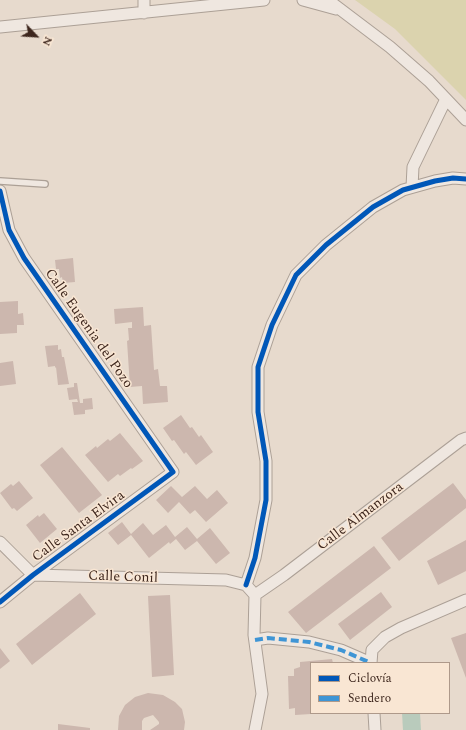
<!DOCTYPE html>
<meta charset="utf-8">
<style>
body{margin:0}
#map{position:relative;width:466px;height:730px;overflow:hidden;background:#e7dacd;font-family:Spectral,serif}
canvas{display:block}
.legend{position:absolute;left:310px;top:662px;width:140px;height:52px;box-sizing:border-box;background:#f9e6d3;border:1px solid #ae998a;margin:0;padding:5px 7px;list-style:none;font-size:12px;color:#3d261d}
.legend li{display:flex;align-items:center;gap:8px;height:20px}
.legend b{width:20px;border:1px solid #ae998a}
.north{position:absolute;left:16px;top:16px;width:40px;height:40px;-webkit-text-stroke:3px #f9e6d3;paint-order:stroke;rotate:115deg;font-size:11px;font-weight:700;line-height:16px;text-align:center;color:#3d261d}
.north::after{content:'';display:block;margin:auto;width:14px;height:18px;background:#3d261d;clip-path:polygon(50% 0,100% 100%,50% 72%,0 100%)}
</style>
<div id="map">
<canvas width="466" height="730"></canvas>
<ul class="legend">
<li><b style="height:5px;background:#0057b8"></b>Ciclovía</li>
<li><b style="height:5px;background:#3f95d5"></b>Sendero</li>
</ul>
<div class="north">N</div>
</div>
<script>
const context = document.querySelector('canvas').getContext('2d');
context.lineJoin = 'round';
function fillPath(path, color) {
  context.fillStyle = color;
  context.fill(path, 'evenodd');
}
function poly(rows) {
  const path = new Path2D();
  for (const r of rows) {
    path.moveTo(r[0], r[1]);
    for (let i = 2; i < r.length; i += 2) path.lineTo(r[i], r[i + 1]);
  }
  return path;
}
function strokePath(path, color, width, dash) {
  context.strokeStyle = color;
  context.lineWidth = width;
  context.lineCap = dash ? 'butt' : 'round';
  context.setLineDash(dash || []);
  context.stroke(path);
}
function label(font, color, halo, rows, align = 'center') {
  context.font = font + ' Spectral,serif';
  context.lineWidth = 3;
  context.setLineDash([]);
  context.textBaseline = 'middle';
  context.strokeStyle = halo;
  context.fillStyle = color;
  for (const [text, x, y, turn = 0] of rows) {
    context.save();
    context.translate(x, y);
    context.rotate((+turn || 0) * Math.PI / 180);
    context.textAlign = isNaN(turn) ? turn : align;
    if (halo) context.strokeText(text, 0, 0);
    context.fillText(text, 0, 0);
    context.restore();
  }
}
fillPath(poly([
 [355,0,466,0,466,100,395,29]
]), '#dbd3ae');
fillPath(poly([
 [402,713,420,713,421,730,403,730]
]), '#b9cbbc');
fillPath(poly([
 [73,258,75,282,63,283,62,277,60,278,59,269,56,269,55,260],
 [18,301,18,314,23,313,24,325,17,325,17,333,0,334,0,302],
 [143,307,144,326,151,325,154,370,158,369,160,386,167,386,168,402,143,404,142,386,130,387,127,341,129,340,128,328,132,328,132,322,115,324,114,309],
 [58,345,58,350,61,349,62,357,64,357,69,384,58,385,56,367,55,368,55,366,48,367,45,346],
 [13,361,16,384,0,386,0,363],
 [74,383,77,383,80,403,83,403,83,399,92,398,93,409,85,410,85,414,74,415,72,402,78,402,77,399,69,400,67,388,74,387],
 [181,415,190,428,192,427,199,437,201,435,213,452,196,465,186,452,184,454,174,440,172,441,163,428],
 [120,433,143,461,132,469,131,468,120,476,118,474,108,482,85,455,96,446,97,448,108,439,110,441],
 [62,447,102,495,79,513,40,465],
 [19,481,33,498,17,511,14,508,12,509,0,493,11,484,13,486],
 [453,483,466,500,466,508,399,561,381,538],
 [171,486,182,497,195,486,207,499,217,490,228,503,206,522,195,510,190,514,179,502,168,513,156,500],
 [44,513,57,529,40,543,26,525,38,515,39,517],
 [122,522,131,534,143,523,153,535,166,525,175,537,187,527,197,539,210,528,230,553,216,564,197,541,185,550,176,539,170,544,169,542,149,558,131,535,118,545,108,533],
 [466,540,466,571,438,585,427,561],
 [374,546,391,568,306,633,288,612],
 [381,592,392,607,350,640,338,624],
 [80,593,96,614,32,665,16,644],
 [170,595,174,675,152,677,148,596],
 [466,633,466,678,451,638],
 [0,648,10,661,0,669],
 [332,659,333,663,311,663,311,714,295,715,295,708,289,709,288,676,294,676,294,669,300,667,300,662],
 [148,693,163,695,175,702,182,709,185,722,184,730,150,730,159,724,159,722,153,715,144,718,142,721,142,730,118,730,119,716,125,705,135,697],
 [58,724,90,728,90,730,58,730]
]), '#ccb7ae');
const lane = poly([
 [0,181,45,184]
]);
const street = poly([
 [144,0,144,13],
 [303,0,336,9],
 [328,0,390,47,429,81,466,120],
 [0,27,264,0],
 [412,187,413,167,446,99],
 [0,191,9,230,24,258,173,472,33,575,0,602],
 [0,542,33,575,226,580,246,585,255,595],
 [246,585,255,558,266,500,266,461,258,412,258,367,272,325,296,275,326,245,373,207,403,190,435,181,453,178,466,179],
 [255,595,284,575,461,440,466,438],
 [255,595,254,635,262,694,255,730],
 [255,640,268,638,309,642,341,650,371,663],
 [371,663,372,650,385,637,401,628,466,600],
 [374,713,375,730]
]);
strokePath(lane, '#aca096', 8);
strokePath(street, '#aca096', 13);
strokePath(lane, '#efe7e0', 5.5);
strokePath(street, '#efe7e0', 11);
strokePath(poly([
 [255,640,268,638,309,642,341,650,371,663]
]), '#3f95d5', 4, [8, 4]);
strokePath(poly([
 [0,191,9,230,24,258,173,472,33,575,0,602],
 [246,585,255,558,266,500,266,461,258,412,258,367,272,325,296,275,326,245,373,207,403,190,435,181,453,178,466,179]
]), '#0057b8', 5);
label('14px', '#3d261d', '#f9e6d3', [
 ["Calle Eugenia del Pozo",88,329,55],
 ["Calle Almanzora",361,517,-37],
 ["Calle Santa Elvira",79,527,-36],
 ["Calle Conil",123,578,2]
]);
</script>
